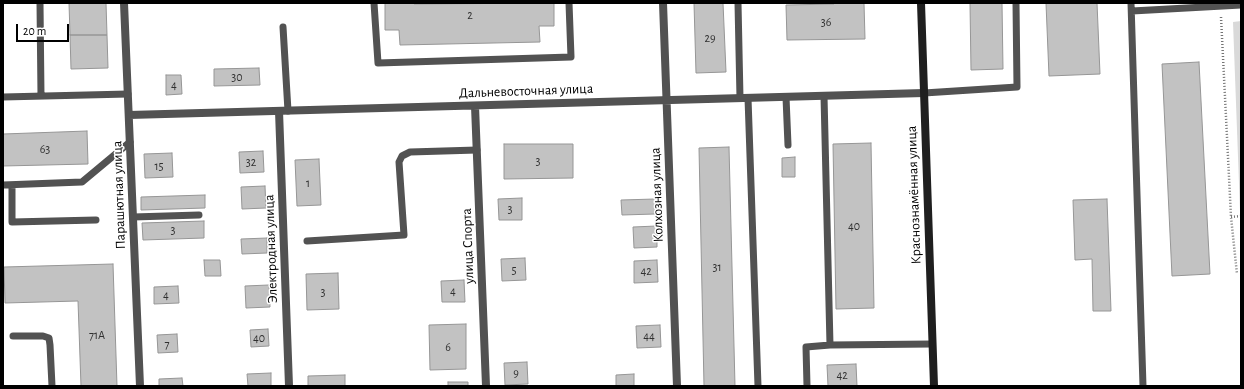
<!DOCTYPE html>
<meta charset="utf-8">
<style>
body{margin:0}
#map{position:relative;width:1244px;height:389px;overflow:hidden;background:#fff;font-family:"Alegreya Sans",sans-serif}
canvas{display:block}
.frame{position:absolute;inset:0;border:4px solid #000;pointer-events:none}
.scale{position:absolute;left:16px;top:24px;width:53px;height:18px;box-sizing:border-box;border:2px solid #000;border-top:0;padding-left:5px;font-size:12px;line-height:14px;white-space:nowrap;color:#000;-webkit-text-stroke:3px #fff;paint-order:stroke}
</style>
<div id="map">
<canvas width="1244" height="389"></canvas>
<div class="frame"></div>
<div class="scale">20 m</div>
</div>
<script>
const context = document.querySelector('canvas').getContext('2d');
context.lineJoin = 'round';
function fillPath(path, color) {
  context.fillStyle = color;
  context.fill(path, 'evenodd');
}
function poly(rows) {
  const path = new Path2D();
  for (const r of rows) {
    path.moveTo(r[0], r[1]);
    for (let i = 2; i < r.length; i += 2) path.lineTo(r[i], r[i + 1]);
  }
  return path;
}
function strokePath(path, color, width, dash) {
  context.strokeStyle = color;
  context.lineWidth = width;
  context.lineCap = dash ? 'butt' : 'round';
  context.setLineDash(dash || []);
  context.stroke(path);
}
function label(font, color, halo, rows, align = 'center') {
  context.font = font + ' "Alegreya Sans",sans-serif';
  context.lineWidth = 3;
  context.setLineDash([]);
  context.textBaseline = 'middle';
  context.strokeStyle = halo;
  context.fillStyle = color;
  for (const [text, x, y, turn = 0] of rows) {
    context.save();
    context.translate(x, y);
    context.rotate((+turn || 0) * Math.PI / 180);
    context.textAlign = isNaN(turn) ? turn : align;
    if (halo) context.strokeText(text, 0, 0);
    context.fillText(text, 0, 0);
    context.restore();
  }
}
fillPath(poly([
 [1241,21,1241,211,1240,211,1233,22]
]), '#d9d9d9');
const building = poly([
 [69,3,106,3,107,35,70,35,69,3],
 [385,3,414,3,414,4,554,3,554,26,539,26,540,42,400,45,399,30,385,30,385,3],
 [694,3,723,3,726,72,696,73,694,3],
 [834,3,864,3,865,39,787,40,786,5,834,4,834,3],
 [970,3,1002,3,1003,69,971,70,970,3],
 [1046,3,1097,3,1100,74,1049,76,1046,3],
 [70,35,107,35,108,68,71,69,70,35],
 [1199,62,1210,274,1172,276,1162,64,1199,62],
 [259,68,260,85,214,86,214,69,259,68],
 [166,75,181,75,182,94,166,95,166,75],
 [87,131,88,164,3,166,3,134,87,131],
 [871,143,874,308,836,309,833,144,871,143],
 [504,144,573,144,573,178,504,179,504,144],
 [729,147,735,386,704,386,699,148,729,147],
 [263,151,264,172,240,173,239,152,263,151],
 [172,153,173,177,145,178,144,154,172,153],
 [795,157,795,177,782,177,782,158,795,157],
 [319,159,321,205,297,206,295,160,319,159],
 [265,186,266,208,242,209,241,187,265,186],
 [205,195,205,208,141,210,141,197,205,195],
 [522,198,522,220,499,220,498,199,522,198],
 [655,199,655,214,622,215,621,200,655,199],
 [1107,199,1111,311,1093,311,1092,259,1075,260,1073,200,1107,199],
 [204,221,204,238,143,240,142,223,204,221],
 [657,226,657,247,634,248,633,227,657,226],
 [267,238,267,253,242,254,241,239,267,238],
 [525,258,526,280,502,281,501,259,525,258],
 [204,260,220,260,221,276,205,276,204,260],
 [657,260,658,282,634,283,634,261,657,260],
 [113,264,117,386,81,386,78,301,5,303,4,267,113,264],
 [338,273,339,309,307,310,306,274,338,273],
 [464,280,465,302,442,302,441,281,464,280],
 [269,285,270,307,246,308,245,286,269,285],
 [178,286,179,303,154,304,154,287,178,286],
 [466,324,466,369,430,370,429,325,466,324],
 [660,325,661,347,637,348,636,326,660,325],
 [268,329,269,346,251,347,250,330,268,329],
 [177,334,178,352,158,353,157,335,177,334],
 [527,362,528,384,505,385,504,363,527,362],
 [856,364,857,386,828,386,827,365,856,364],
 [271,373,271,386,248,386,247,374,271,373],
 [634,374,634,386,616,386,616,375,634,374],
 [345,375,345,386,308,386,308,376,345,375],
 [182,378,183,386,159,386,159,379,182,378],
 [448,382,468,382,468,386,448,386,448,382]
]);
fillPath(building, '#c2c2c2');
strokePath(building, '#969696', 1);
strokePath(poly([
 [1221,17,1231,217,1237,274],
 [1231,217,1241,216]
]), '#747474', 2.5, [1, 2]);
strokePath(poly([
 [40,3,41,96],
 [374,3,378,63,571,57,569,3],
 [738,3,740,98],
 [1131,3,1143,386],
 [1132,11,1241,5],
 [283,27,288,111],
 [924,93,1017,87,1016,3],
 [824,96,830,345],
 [3,97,128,94],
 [786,97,788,145],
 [748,98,758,386],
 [3,185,82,182,130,142],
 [12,185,12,222,96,220],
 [133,217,199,215],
 [307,241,404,235,399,162,402,156,410,152,477,150],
 [13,336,43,336,49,338,50,345,52,386],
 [807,386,806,347,830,345,932,344]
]), '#525252', 7);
strokePath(poly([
 [124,3,140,386],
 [663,3,677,386],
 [475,106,486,386],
 [279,111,289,386],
 [129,115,924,93]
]), '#525252', 8);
strokePath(poly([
 [921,3,934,386]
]), '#1f1f1f', 8);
label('12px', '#303030', null, [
 ["2",470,15],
 ["36",826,22],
 ["29",710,38],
 ["30",237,77],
 ["4",174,85],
 ["63",45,149],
 ["3",538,161],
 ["32",251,162],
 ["15",159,166],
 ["1",308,183],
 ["3",510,209],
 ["40",854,226],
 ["3",173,230],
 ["31",717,267],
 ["5",514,270],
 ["42",646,271],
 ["4",453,291],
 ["3",323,292],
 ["4",166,295],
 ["71А",97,335],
 ["44",649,336],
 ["40",259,338],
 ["7",167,344],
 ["6",448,347],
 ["9",516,373],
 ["42",842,375]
]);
label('14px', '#000', '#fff', [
 ["Дальневосточная улица",526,91,-2],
 ["Парашютная улица",119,195,-92],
 ["Колхозная улица",657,195,-92],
 ["Краснознамённая улица",914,195,-92],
 ["улица Спорта",468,246,-92],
 ["Электродная улица",271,249,-92]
]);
</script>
